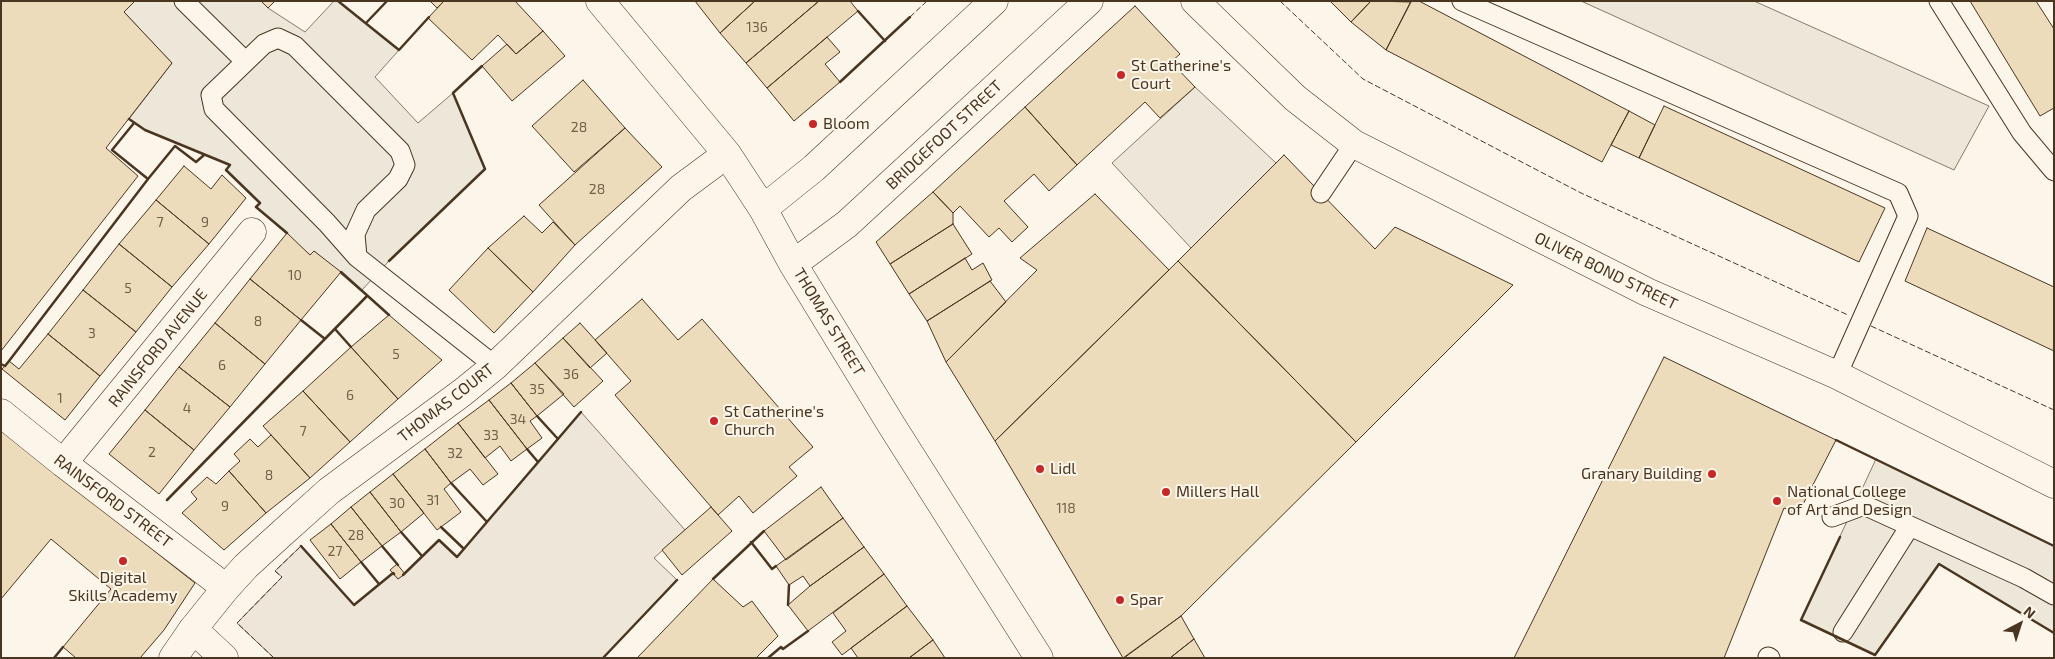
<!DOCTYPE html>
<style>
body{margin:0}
#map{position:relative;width:2055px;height:659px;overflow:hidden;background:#fbf6e9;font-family:"Exo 2",sans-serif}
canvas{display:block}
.frame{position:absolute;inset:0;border:2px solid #4a3520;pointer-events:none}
.north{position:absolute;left:1995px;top:599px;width:50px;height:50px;-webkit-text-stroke:4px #fbf6e9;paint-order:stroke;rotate:40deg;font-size:14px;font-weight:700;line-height:20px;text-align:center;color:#4a3520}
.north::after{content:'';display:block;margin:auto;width:18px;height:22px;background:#4a3520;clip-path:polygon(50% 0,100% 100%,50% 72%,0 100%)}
</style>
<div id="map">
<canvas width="2055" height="659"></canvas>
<div class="frame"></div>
<div class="north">N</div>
</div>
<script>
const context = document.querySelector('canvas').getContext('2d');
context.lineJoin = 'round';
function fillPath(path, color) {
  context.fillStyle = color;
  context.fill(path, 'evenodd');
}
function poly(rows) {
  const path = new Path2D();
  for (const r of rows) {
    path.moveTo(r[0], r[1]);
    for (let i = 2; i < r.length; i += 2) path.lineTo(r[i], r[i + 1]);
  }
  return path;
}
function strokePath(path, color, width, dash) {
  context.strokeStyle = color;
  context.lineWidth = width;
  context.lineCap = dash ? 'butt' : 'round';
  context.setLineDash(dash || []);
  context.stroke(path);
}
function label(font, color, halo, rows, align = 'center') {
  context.font = font + ' "Exo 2",sans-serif';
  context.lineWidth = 4;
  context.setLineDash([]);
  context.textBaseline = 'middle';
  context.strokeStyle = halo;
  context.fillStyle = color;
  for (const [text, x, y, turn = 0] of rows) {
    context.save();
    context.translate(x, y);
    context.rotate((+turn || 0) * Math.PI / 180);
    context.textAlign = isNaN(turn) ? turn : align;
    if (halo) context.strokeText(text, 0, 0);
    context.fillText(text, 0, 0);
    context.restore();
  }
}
const green = poly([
 [581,412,685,530,654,558,677,580,603,658,274,658,237,623,282,577,275,571,301,546,354,605,393,573,405,574,439,540,457,557,581,412]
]);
fillPath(green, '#ede6d9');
strokePath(green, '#887966', 1);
const parking = poly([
 [135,1,261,1,268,8,305,32,334,1,338,1,399,50,375,77,418,123,453,93,485,169,389,261,361,291,314,251,310,255,256,207,260,203,226,170,230,165,145,130,129,119,172,63,124,12,135,1],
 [1581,1,1754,1,1989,106,1954,170,1581,1],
 [1195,87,1276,163,1191,248,1112,163,1195,87],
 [1876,459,2054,546,2054,633,1939,564,1875,655,1801,620,1876,459]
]);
fillPath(parking, '#ede7d9');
strokePath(parking, '#887966', 1);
const building = poly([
 [1,1,135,1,124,12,172,63,106,148,138,176,1,351,1,1],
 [261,1,275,1,268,8,261,1],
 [430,1,444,1,437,8,430,1],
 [444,1,515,1,543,31,516,54,498,35,472,60,428,18,444,1],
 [695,1,755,1,720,33,695,1],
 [755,1,819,1,746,63,720,33,755,1],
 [819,1,850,1,858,11,767,88,746,63,819,1],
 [1330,1,1371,1,1351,22,1330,1],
 [1371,1,1411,2,1386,50,1351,22,1371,1],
 [1411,1,1419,1,1629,111,1602,162,1386,50,1411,1],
 [1970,1,2036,1,2054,29,2054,108,2040,116,1970,1],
 [1135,6,1180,54,1171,62,1195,87,1160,118,1145,102,1077,165,1025,107,1135,6],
 [543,31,565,56,512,101,482,66,507,44,516,54,543,31],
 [827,37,840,52,825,64,840,82,794,121,767,88,827,37],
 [583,80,625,128,574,172,532,126,583,80],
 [1664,106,1885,208,1859,262,1639,158,1664,106],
 [1025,107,1077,165,1049,191,1034,174,1004,201,1028,227,1012,242,999,228,989,237,960,206,953,213,933,192,1025,107],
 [1629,111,1655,125,1639,158,1611,145,1629,111],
 [625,128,662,167,575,245,539,205,625,128],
 [1284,155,1375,249,1395,227,1513,285,1356,442,1178,261,1284,155],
 [184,166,211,189,222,175,246,198,209,244,156,200,184,166],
 [933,192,953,213,953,224,890,264,876,242,933,192],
 [1095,194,1169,270,995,441,946,362,1037,270,1020,258,1095,194],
 [156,200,209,244,172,287,119,244,156,200],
 [524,216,542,233,553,222,575,245,533,292,488,248,524,216],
 [953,224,972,254,909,294,890,264,953,224],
 [1927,228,2054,287,2054,351,1905,281,1927,228],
 [287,233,310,255,314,251,341,272,301,320,250,279,287,233],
 [119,244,172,287,136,332,83,290,119,244],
 [488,248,533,292,494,333,449,290,488,248],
 [965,258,972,270,983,263,992,280,927,321,909,294,965,258],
 [1178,261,1356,442,1181,616,1123,658,995,441,1178,261],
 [250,279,301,320,265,364,215,323,250,279],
 [990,281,1006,302,946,362,927,321,990,281],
 [83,290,136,332,100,376,48,334,83,290],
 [642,299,678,340,702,319,813,447,789,467,797,476,753,513,739,496,718,515,615,395,631,381,595,340,642,299],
 [389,315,442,360,398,399,351,347,389,315],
 [215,323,265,364,230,407,179,367,215,323],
 [580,323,607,353,590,368,563,338,580,323],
 [48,334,100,376,65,420,2,369,9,361,19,369,48,334],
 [563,338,603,381,574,407,535,363,563,338],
 [351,347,398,399,350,442,303,391,351,347],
 [1664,357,1836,440,1798,514,1784,508,1724,658,1514,658,1664,357],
 [535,363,564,394,537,416,511,383,535,363],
 [179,367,230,407,194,450,145,410,179,367],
 [511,383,537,416,530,421,542,438,527,449,489,400,511,383],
 [303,391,350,442,310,478,263,426,303,391],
 [489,400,527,449,511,461,500,446,485,458,458,423,489,400],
 [145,410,194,450,159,494,109,454,145,410],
 [458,423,498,474,483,485,470,469,451,483,425,449,458,423],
 [1,430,195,583,164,630,140,658,76,658,63,647,111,589,51,539,1,599,1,430],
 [271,435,310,478,266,513,229,471,240,461,234,454,250,439,258,447,271,435],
 [425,449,451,483,444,489,461,512,437,530,393,474,425,449],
 [229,471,266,513,224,550,182,513,197,499,191,492,207,477,216,484,229,471],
 [393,474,424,513,401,532,370,492,393,474],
 [821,487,843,518,786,560,764,531,821,487],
 [370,492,401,532,382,546,351,507,370,492],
 [351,507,382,546,361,562,331,524,351,507],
 [711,507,732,531,682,575,662,550,711,507],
 [843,518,864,547,810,586,803,576,789,585,776,566,843,518],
 [331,524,361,562,340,579,310,540,331,524],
 [864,547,884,574,808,631,788,605,810,586,864,547],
 [397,564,405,574,398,579,390,570,397,564],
 [884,574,907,606,842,655,832,642,846,631,833,613,884,574],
 [713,579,743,607,752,601,778,636,756,658,637,658,713,579],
 [907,606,933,640,909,658,858,658,851,648,907,606],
 [1181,616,1194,639,1170,658,1124,658,1181,616],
 [1194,639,1205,658,1170,658,1194,639],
 [933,640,945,658,909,658,933,640]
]);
fillPath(building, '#ecdcbc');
strokePath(building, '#4a3520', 1);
const lane = poly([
 [184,1,245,61],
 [1462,1,1898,193,1908,216,1837,375],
 [1939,1,2022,133,2054,171],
 [1321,193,1354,144],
 [357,257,355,234,366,210,398,179,405,165,400,151,295,46,278,38,264,44,211,95,214,109,327,223,357,257,495,366],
 [1832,517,1864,505,1910,526],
 [1843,632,1910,526,2024,578,2054,595],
 [1768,657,1770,658]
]);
const street = poly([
 [1,413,63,463,226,588],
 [63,463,252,232],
 [193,629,224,658]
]);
const secondary = poly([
 [600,1,727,154,763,209,793,264,892,426,1039,658],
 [1195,1,1295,98,1354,144,1647,292,1837,375,2054,484],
 [763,209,814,168,994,1],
 [793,264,847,224,1089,1],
 [173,658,193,629,226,588,246,566,280,535,329,491,463,392,495,366,681,188,727,154]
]);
strokePath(lane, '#4a3520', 21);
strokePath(street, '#4a3520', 29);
strokePath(secondary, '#4a3520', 29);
strokePath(lane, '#fbf6e9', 19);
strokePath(street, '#fbf6e9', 28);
strokePath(secondary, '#fbf6e9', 28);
strokePath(poly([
 [1280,1,1363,79,1581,193,1848,315],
 [910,17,927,1],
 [1871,326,2054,410],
 [274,658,237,623,282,577,275,571,301,546]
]), '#4a3520', 1, [6, 2.5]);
strokePath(poly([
 [338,1,399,50,429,17],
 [858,11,885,41],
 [366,23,387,1],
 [840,82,910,17],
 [129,119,145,130,230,165,226,170,260,203,256,207,287,233],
 [134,123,112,150,148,179,175,146,196,162,204,155],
 [389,261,485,169,453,93,482,66],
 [341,272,389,315],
 [301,320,325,339],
 [335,329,351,347],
 [1,364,5,366,9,361,148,179],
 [537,416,558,439],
 [1836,440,2054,546],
 [527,449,538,462],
 [451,483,487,522],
 [167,500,367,296],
 [441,527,464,549],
 [401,532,422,556],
 [1840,537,1801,620,1875,655,1939,564,2054,633],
 [751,542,772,569,776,566],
 [301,546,354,605,393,573,394,574],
 [382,546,398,565],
 [361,562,379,584],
 [403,575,439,540,457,557,581,412],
 [713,579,764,531],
 [788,605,789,585],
 [54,658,63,647],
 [603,658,677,580],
 [768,658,781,647,783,649,808,631]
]), '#4a3520', 2.5);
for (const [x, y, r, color] of [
 [1121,75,5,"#c62828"],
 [813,124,5,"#c62828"],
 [714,421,5,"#c62828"],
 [1040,469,5,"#c62828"],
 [1712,474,5,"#c62828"],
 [1166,492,5,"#c62828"],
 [1777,501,5,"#c62828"],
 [123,561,5,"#c62828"],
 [1120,600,5,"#c62828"]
]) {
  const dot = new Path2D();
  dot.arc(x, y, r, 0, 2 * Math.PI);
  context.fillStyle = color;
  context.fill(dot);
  strokePath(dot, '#fbf6e9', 2);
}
label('14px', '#725f47', null, [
 ["136",757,27],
 ["28",579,127],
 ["28",597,189],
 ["7",160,222],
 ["9",205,222],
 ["10",295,275],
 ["5",128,288],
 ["8",258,321],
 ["3",92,333],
 ["5",396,354],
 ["6",222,365],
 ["36",571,374],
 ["35",537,389],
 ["6",350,395],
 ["1",60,398],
 ["4",187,408],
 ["34",518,419],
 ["7",303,431],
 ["33",491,435],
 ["2",152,452],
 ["32",455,453],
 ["8",269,475],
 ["31",433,500],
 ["30",397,503],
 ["9",225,506],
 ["118",1066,508],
 ["28",356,535],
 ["27",335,551]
]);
label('16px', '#4a3520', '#fbf6e9', [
 ["St Catherine's",1131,66],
 ["Court",1131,84],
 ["Bloom",823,124],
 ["St Catherine's",724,412],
 ["Church",724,430],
 ["Lidl",1050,469],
 ["Granary Building",1702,474,"right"],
 ["Millers Hall",1176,492],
 ["National College",1787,492],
 ["of Art and Design",1787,510],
 ["Digital",123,578,"center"],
 ["Skills Academy",123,596,"center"],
 ["Spar",1130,600]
], 'left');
label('16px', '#4a3520', '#fbf6e9', [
 ["BRIDGEFOOT STREET",944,135,-43],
 ["OLIVER BOND STREET",1606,271,26],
 ["THOMAS STREET",829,322,59],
 ["RAINSFORD AVENUE",158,348,-51],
 ["THOMAS COURT",446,403,-38],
 ["RAINSFORD STREET",113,501,37]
]);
</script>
